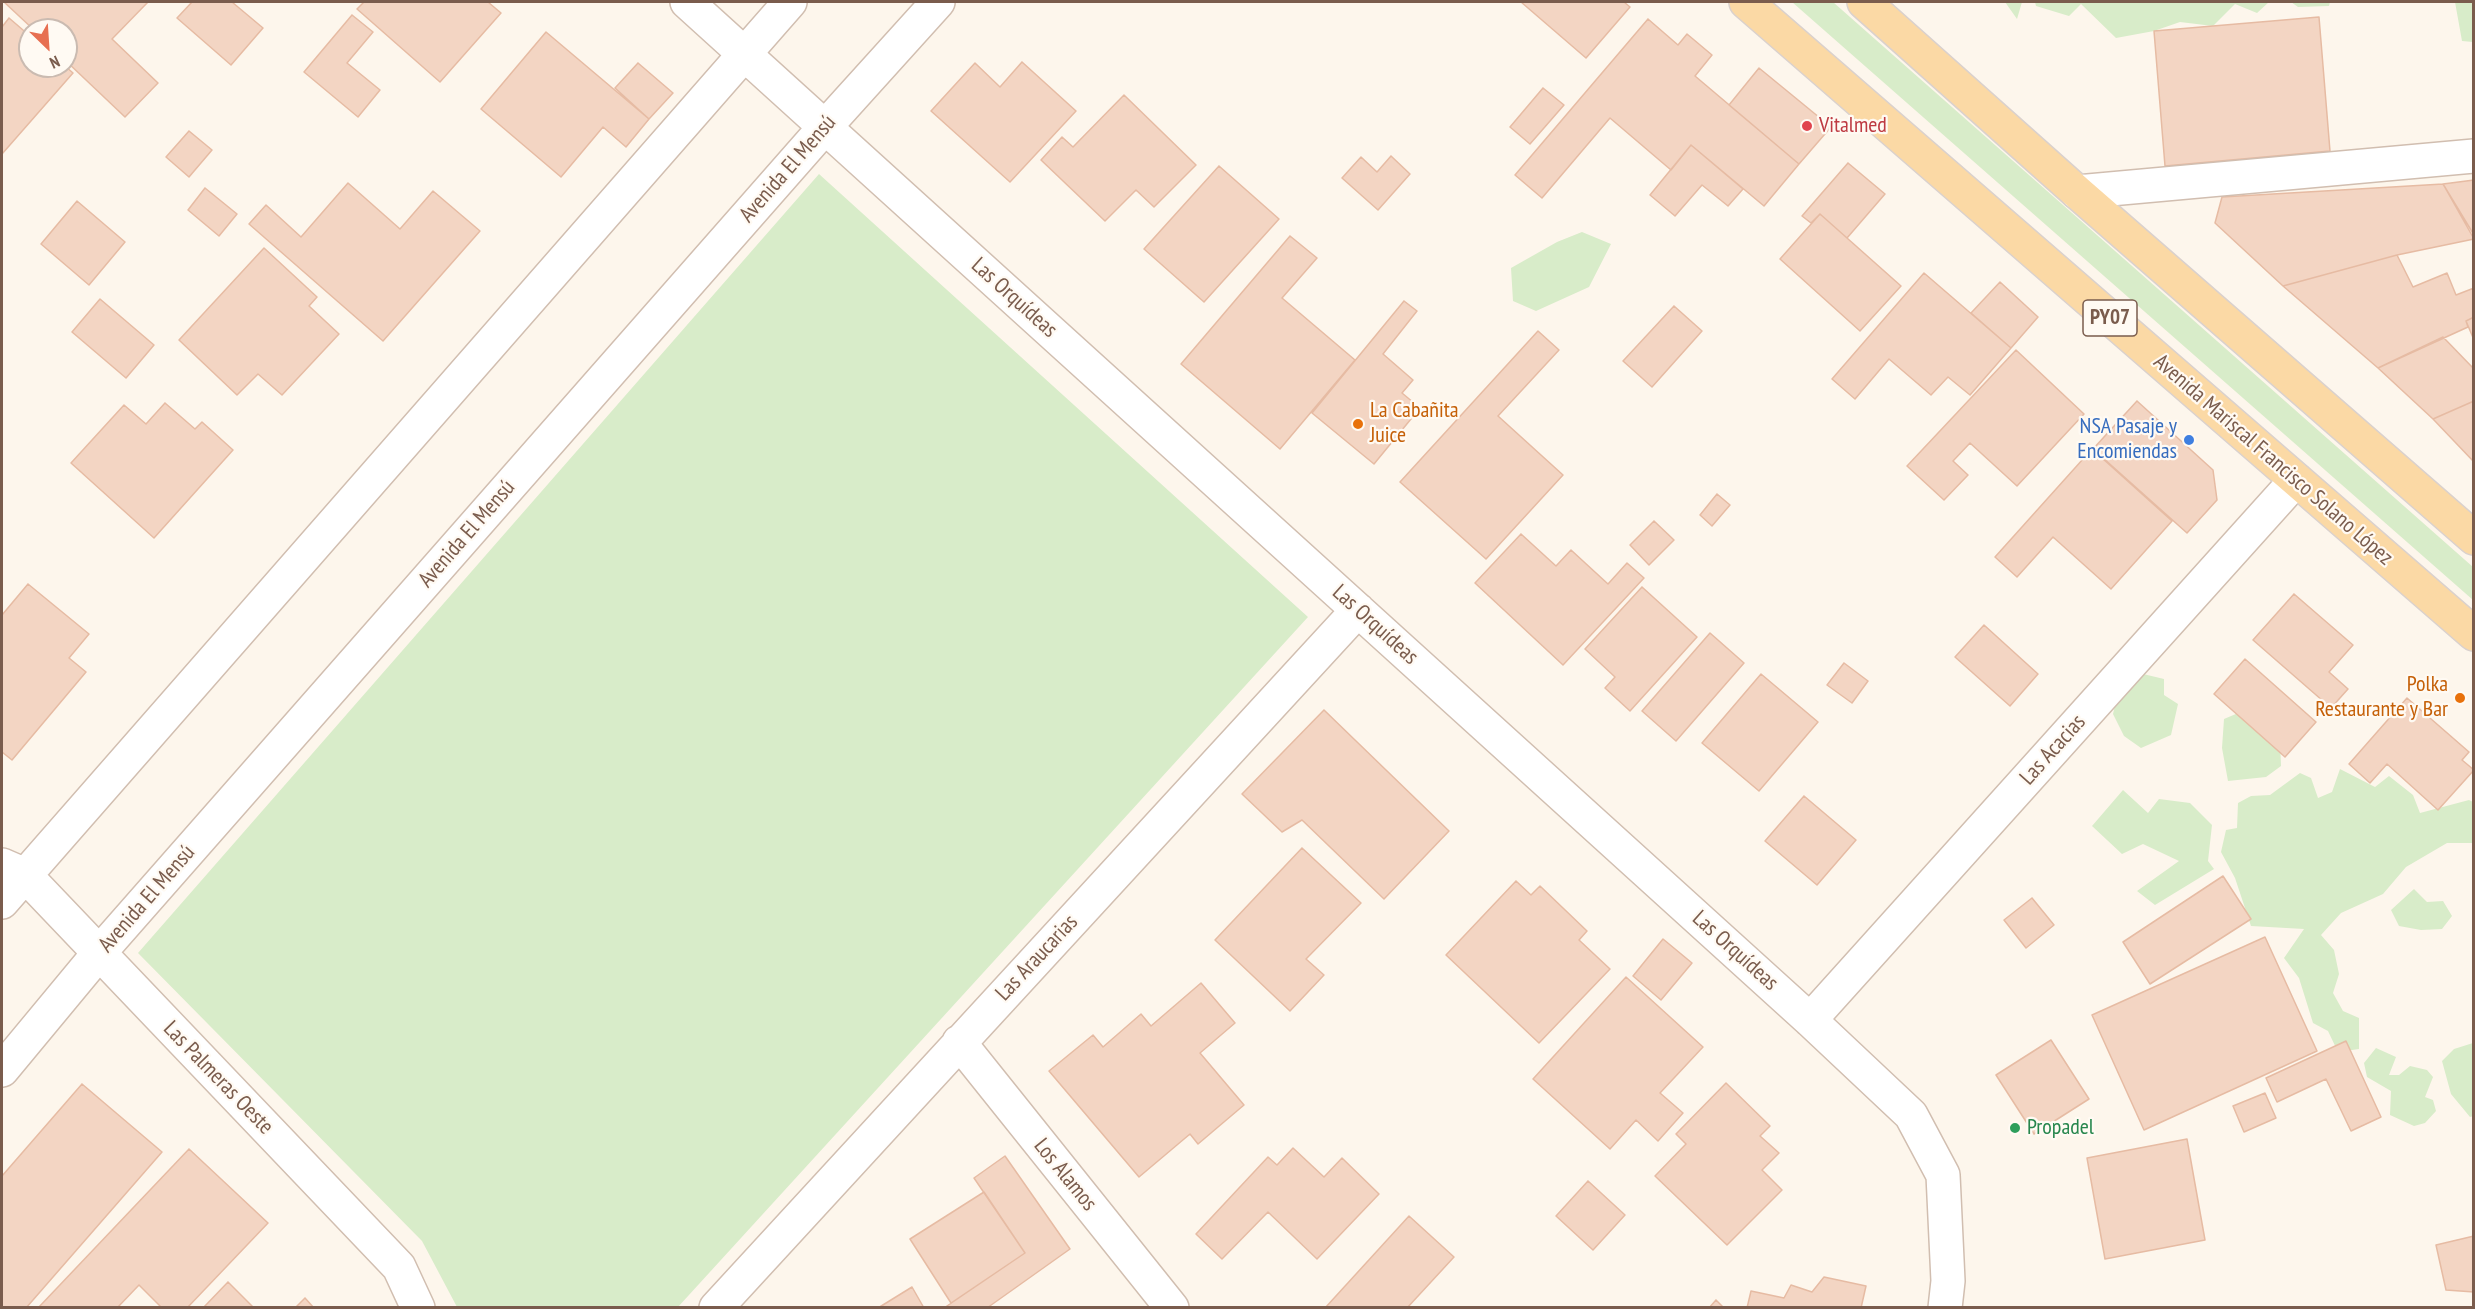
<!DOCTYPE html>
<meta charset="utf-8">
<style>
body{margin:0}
#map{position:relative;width:2475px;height:1309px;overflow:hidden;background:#fdf6ec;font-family:"PT Sans Narrow",sans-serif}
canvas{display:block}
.frame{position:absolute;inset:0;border:3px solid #7a5c4d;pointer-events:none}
.north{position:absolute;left:18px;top:18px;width:60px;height:60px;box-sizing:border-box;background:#fffaf3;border:2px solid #cabbb1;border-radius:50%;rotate:155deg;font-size:16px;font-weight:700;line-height:24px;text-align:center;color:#7a5c4d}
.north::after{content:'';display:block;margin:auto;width:21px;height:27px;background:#e76f51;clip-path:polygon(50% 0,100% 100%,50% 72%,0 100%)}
</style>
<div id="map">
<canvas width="2475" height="1309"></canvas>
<div class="frame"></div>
<div class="north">N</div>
</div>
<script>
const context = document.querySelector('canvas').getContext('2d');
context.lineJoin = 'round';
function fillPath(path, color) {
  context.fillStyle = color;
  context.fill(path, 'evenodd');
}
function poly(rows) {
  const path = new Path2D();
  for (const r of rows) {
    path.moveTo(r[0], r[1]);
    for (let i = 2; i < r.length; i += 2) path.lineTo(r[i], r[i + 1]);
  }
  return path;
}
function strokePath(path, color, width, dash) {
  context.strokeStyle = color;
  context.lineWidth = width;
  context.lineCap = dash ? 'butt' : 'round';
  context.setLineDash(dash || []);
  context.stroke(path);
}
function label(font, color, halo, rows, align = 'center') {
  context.font = font + ' "PT Sans Narrow",sans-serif';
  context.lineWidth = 4.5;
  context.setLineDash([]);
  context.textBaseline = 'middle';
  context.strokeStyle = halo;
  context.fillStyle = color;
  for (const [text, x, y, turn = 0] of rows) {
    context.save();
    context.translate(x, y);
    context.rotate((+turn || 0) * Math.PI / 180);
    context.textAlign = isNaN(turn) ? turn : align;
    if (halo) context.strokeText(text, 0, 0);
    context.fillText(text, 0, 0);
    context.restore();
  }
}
fillPath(poly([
 [1792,2,1833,2,2473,567,2473,600],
 [2005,2,2022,2,2017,19],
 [2035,2,2269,2,2257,13,2235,4,2213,26,2180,22,2154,31,2116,38,2081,4,2069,16,2036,6],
 [2291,2,2330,2,2329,6,2298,7],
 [2455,2,2473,2,2473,42,2462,41],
 [819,174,1308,617,678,1307,457,1307,422,1241,138,953],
 [1582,232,1611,244,1589,287,1536,311,1513,301,1511,268,1557,242],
 [2139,673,2164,679,2164,695,2178,704,2171,735,2141,748,2124,736,2113,714,2119,689],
 [2250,708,2280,740,2281,766,2266,777,2228,781,2222,748,2224,719],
 [2340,769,2375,787,2389,776,2413,795,2420,813,2469,800,2473,802,2473,843,2447,843,2406,867,2383,894,2341,913,2321,935,2334,950,2339,974,2333,993,2343,1011,2359,1018,2359,1049,2338,1052,2328,1031,2313,1023,2299,978,2284,958,2304,929,2251,926,2235,878,2221,852,2226,830,2237,828,2238,803,2251,796,2270,795,2300,773,2311,778,2318,798,2332,792],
 [2123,790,2148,813,2159,799,2190,803,2212,825,2208,861,2214,869,2155,905,2137,891,2179,861,2143,844,2122,854,2092,826],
 [2414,889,2427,902,2443,901,2452,916,2442,929,2421,930,2399,926,2391,910],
 [2473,1043,2474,1116,2470,1117,2451,1094,2442,1061,2454,1049],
 [2376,1048,2396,1057,2389,1075,2399,1075,2410,1066,2427,1070,2433,1077,2425,1097,2433,1100,2436,1111,2425,1123,2414,1126,2390,1115,2391,1091,2367,1077,2364,1063]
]), '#d8ecc9');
const building = poly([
 [4,2,148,2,112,39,158,83,125,117,66,61,66,30,34,30,4,2],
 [192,2,232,2,263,28,231,65,177,18,192,2],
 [364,2,488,2,501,13,440,82,357,9,364,2],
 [1521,2,1624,2,1630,7,1586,58,1521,2],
 [352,15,373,32,347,63,380,90,358,117,304,72,352,15],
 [2319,17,2330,151,2165,166,2154,31,2319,17],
 [9,18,30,36,30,66,65,66,73,73,2,154,2,27,9,18],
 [1648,19,1678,45,1687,34,1712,55,1695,76,1799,164,1764,206,1691,145,1671,170,1610,118,1542,198,1515,175,1648,19],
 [546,32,649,119,626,147,603,127,561,177,481,109,546,32],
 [1022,62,1076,111,1010,182,931,111,975,63,1000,87,1022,62],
 [638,63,673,93,649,119,615,88,638,63],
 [1759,68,1831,127,1799,164,1729,105,1759,68],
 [1543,88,1564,105,1530,144,1510,127,1543,88],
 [1124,95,1196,165,1154,207,1136,190,1105,221,1041,160,1062,137,1073,147,1124,95],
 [189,131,212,150,189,177,166,157,189,131],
 [1691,145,1743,189,1728,206,1702,185,1675,216,1650,195,1691,145],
 [1391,156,1410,174,1378,210,1342,178,1361,157,1377,172,1391,156],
 [1848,163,1885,194,1847,238,1820,214,1811,223,1802,216,1848,163],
 [1219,166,1279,219,1204,302,1144,249,1219,166],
 [2474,180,2474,235,2443,184,2474,180],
 [348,183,400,229,433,191,480,231,383,341,249,224,266,205,301,237,348,183],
 [2443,184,2474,239,2397,255,2283,286,2215,223,2222,197,2443,184],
 [205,188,237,214,219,236,188,210,205,188],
 [77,201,125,242,89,285,41,244,77,201],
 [1820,214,1901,286,1860,331,1780,259,1820,214],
 [1290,236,1317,258,1282,298,1355,360,1280,449,1181,364,1290,236],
 [264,248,317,297,309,306,339,334,282,395,258,374,237,395,179,340,264,248],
 [2397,255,2413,287,2447,273,2456,295,2474,288,2474,317,2466,321,2468,327,2378,368,2283,286,2397,255],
 [1924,273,2011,348,1970,395,1948,377,1931,395,1889,359,1855,399,1832,379,1924,273],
 [2000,282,2038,317,2011,348,1971,313,2000,282],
 [100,299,154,345,126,378,72,332,100,299],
 [1404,301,1417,311,1383,354,1413,380,1402,393,1420,408,1374,464,1312,413,1404,301],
 [1674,306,1702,331,1652,387,1623,361,1674,306],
 [2474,317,2474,340,2466,321,2474,317],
 [1538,331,1559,350,1498,416,1563,475,1486,559,1400,482,1538,331],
 [2443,337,2474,369,2474,401,2433,419,2378,368,2443,337],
 [2016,350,2084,414,2017,486,1970,443,1953,461,1968,475,1944,500,1907,466,2016,350],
 [2137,401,2213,470,2217,500,2187,533,2093,449,2137,401],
 [2474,401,2474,462,2433,419,2474,401],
 [165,403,195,429,202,422,233,450,154,538,71,463,124,405,146,424,165,403],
 [2092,449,2172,521,2111,589,2053,537,2017,577,1995,557,2092,449],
 [1717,494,1730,505,1712,526,1700,515,1717,494],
 [1654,521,1674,540,1649,565,1630,545,1654,521],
 [1521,534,1556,566,1571,550,1608,584,1627,563,1644,578,1563,665,1475,583,1521,534],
 [28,584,89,634,69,658,86,672,12,760,2,752,2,615,28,584],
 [1642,587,1697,637,1630,711,1605,688,1615,677,1585,649,1642,587],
 [2294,594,2353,645,2329,672,2348,689,2331,708,2253,640,2294,594],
 [1984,625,2038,674,2010,706,1955,657,1984,625],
 [1710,633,1744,663,1676,741,1642,711,1710,633],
 [2245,659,2316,722,2285,757,2214,694,2245,659],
 [1844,663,1868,681,1852,703,1827,685,1844,663],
 [1761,674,1818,722,1759,791,1702,743,1761,674],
 [2407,698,2469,752,2462,760,2474,770,2438,810,2387,764,2370,783,2349,764,2407,698],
 [1324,710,1449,831,1384,899,1302,820,1282,832,1242,794,1324,710],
 [1804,796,1856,840,1817,885,1765,841,1804,796],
 [1302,848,1361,903,1306,959,1324,975,1290,1011,1215,940,1302,848],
 [2223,876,2251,919,2150,984,2123,942,2223,876],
 [1516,881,1531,895,1540,886,1587,931,1579,940,1610,969,1539,1043,1446,955,1516,881],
 [2032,898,2054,925,2026,948,2004,920,2032,898],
 [2265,937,2317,1051,2144,1130,2092,1015,2265,937],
 [1663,939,1692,963,1661,1000,1633,976,1663,939],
 [1626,977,1703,1047,1660,1093,1683,1113,1658,1141,1636,1120,1610,1149,1533,1079,1626,977],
 [1201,983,1235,1023,1200,1053,1244,1105,1198,1144,1190,1134,1139,1177,1049,1071,1093,1035,1103,1047,1141,1014,1151,1026,1201,983],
 [2051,1040,2089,1099,2034,1134,1996,1075,2051,1040],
 [2346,1041,2381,1117,2351,1131,2326,1079,2277,1102,2266,1078,2346,1041],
 [1726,1083,1770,1126,1760,1136,1779,1153,1762,1170,1782,1190,1727,1245,1655,1176,1686,1144,1676,1134,1726,1083],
 [82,1084,162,1152,26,1308,2,1308,2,1176,82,1084],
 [2265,1093,2276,1118,2244,1132,2233,1106,2265,1093],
 [2187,1139,2205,1240,2105,1259,2087,1158,2187,1139],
 [1293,1148,1324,1177,1342,1158,1379,1194,1317,1259,1268,1212,1222,1259,1196,1234,1268,1157,1277,1165,1293,1148],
 [189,1149,268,1223,187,1308,162,1308,139,1285,117,1308,38,1308,189,1149],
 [1005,1156,1070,1249,987,1308,944,1308,1025,1253,974,1178,1005,1156],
 [1588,1181,1625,1215,1593,1250,1556,1216,1588,1181],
 [984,1192,1025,1253,951,1303,910,1239,984,1192],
 [1409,1216,1454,1257,1407,1308,1325,1308,1409,1216],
 [2474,1236,2474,1292,2446,1290,2436,1245,2474,1236],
 [1824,1277,1866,1286,1861,1308,1747,1308,1751,1291,1784,1298,1791,1285,1812,1292,1824,1277],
 [228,1282,254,1308,203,1308,228,1282],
 [912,1287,924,1308,878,1308,912,1287],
 [305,1298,314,1308,295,1308,305,1298],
 [1716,1300,1724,1308,1709,1308,1716,1300]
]);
fillPath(building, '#f3d5c3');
strokePath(building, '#e6bba3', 1.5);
const minor = poly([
 [687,2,1810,1020,1911,1115,1943,1175,1948,1281,1945,1308],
 [2077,192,2474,156],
 [2,865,25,875,399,1267,418,1308],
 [2,902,790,2],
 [1810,1020,2296,480],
 [959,1042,1172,1308],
 [2,1070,99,953,825,127,938,2],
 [716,1308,1358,610]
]);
const major = poly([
 [1746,2,2474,634],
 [1864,2,2077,192,2474,538]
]);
strokePath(minor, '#d1beb0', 36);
strokePath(major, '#dad1cd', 36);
strokePath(minor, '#fff', 33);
strokePath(major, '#fbd9a5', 33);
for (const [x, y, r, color] of [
 [1807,126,6,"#e0444e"],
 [1358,424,6,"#e8710a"],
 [2189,440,6,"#3f7fe0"],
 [2460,698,6,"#e8710a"],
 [2015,1128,6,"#2e9e5b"]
]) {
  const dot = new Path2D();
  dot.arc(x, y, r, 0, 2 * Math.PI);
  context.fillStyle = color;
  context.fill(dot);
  strokePath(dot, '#fffaf3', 2);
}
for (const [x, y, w] of [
 [2110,318,54]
]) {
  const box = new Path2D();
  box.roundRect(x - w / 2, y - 18, w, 36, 4.5);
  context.fillStyle = '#fffaf3';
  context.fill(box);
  strokePath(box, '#7a5c4d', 1.5);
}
label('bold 21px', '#7a5c4d', null, [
 ["PY07",2110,318]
]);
label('22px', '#be3a42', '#fffaf3', [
 ["Vitalmed",1819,126]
], 'left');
label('22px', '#7a5c4d', '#fffaf3', [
 ["Avenida El Mensú",788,169,-49],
 ["Las Orquídeas",1014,298,42],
 ["Avenida Mariscal Francisco Solano López",2273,460,41],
 ["Avenida El Mensú",467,534,-49],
 ["Las Orquídeas",1375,625,42],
 ["Las Acacias",2053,750,-48],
 ["Avenida El Mensú",147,899,-49],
 ["Las Orquídeas",1735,951,42],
 ["Las Araucarias",1037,958,-47],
 ["Las Palmeras Oeste",218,1078,46],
 ["Los Alamos",1065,1175,51]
]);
label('22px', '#c56008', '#fffaf3', [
 ["La Cabañita",1370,411],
 ["Juice",1370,436],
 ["Polka",2448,685,"right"],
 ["Restaurante y Bar",2448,710,"right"]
], 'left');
label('22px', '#366cbe', '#fffaf3', [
 ["NSA Pasaje y",2177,427],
 ["Encomiendas",2177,452]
], 'right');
label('22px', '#27864d', '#fffaf3', [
 ["Propadel",2027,1128]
], 'left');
</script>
